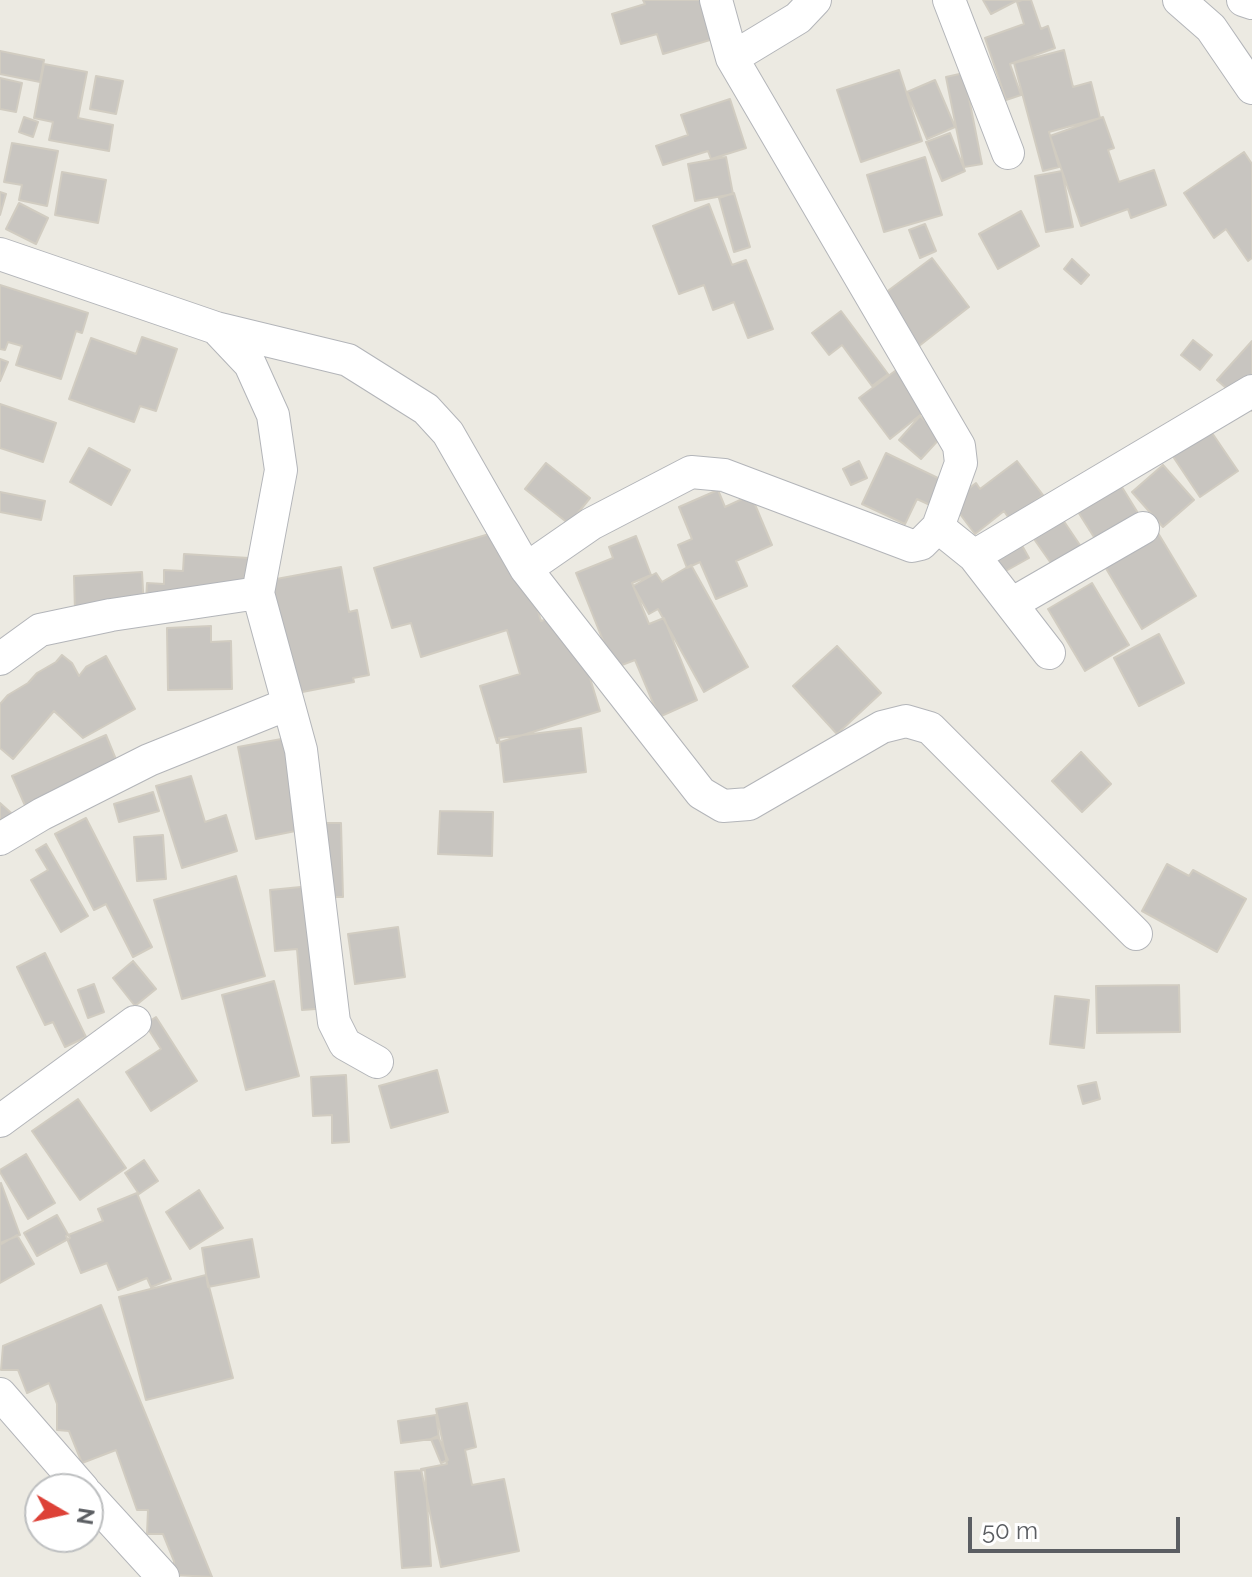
<!DOCTYPE html>
<style>
body{margin:0}
#map{position:relative;width:1252px;height:1577px;overflow:hidden;background:#eceae2;font-family:Raleway,sans-serif}
canvas{display:block}
.north{position:absolute;left:24px;top:1473px;width:80px;height:80px;box-sizing:border-box;background:#fff;border:2px solid #bdbfc0;border-radius:50%;rotate:99deg;font-size:22px;font-weight:700;line-height:32px;text-align:center;color:#5b5e62}
.north::after{content:'';display:block;margin:auto;width:28px;height:36px;background:#dd4137;clip-path:polygon(50% 0,100% 100%,50% 72%,0 100%)}
.scale{position:absolute;left:968px;top:1517px;width:212px;height:36px;box-sizing:border-box;border:4px solid #5b5e62;border-top:0;padding-left:10px;font-size:24px;line-height:28px;white-space:nowrap;color:#5b5e62;-webkit-text-stroke:6px #fff;paint-order:stroke}
</style>
<div id="map">
<canvas width="1252" height="1577"></canvas>
<div class="north">N</div>
<div class="scale">50 m</div>
</div>
<script>
const context = document.querySelector('canvas').getContext('2d');
context.lineJoin = 'round';
function fillPath(path, color) {
  context.fillStyle = color;
  context.fill(path, 'evenodd');
}
function poly(rows) {
  const path = new Path2D();
  for (const r of rows) {
    path.moveTo(r[0], r[1]);
    for (let i = 2; i < r.length; i += 2) path.lineTo(r[i], r[i + 1]);
  }
  return path;
}
function strokePath(path, color, width, dash) {
  context.strokeStyle = color;
  context.lineWidth = width;
  context.lineCap = dash ? 'butt' : 'round';
  context.setLineDash(dash || []);
  context.stroke(path);
}
const building = poly([
 [643,0,709,0,720,37,663,54,657,34,621,44,612,14,645,4,643,0],
 [983,0,1018,0,991,14,983,0],
 [1022,0,1031,0,1041,29,1048,26,1055,48,1010,64,1021,95,1006,100,985,38,1024,24,1017,2,1022,0],
 [1064,50,1073,87,1091,82,1100,118,1049,132,1059,167,1043,171,1014,63,1064,50],
 [0,51,44,60,40,82,0,74,0,51],
 [44,64,87,72,78,118,113,125,109,151,49,140,53,122,34,118,44,64],
 [899,70,922,141,861,162,837,90,899,70],
 [964,73,982,164,964,167,946,77,964,73],
 [96,76,123,81,116,114,90,109,96,76],
 [0,78,22,83,16,112,0,109,0,78],
 [935,80,955,127,927,139,907,92,935,80],
 [730,99,746,148,711,159,708,151,663,165,656,146,688,135,681,115,730,99],
 [24,117,38,122,33,137,19,132,24,117],
 [1103,117,1114,148,1108,150,1119,182,1154,170,1166,205,1131,218,1128,209,1081,226,1050,136,1103,117],
 [950,133,965,171,942,181,926,142,950,133],
 [12,143,58,151,47,206,19,200,22,185,4,182,12,143],
 [1244,152,1252,164,1252,258,1248,261,1226,229,1214,238,1184,193,1244,152],
 [726,157,733,194,695,201,688,164,726,157],
 [925,157,942,215,884,232,867,175,925,157],
 [1062,171,1073,227,1046,232,1035,176,1062,171],
 [62,172,106,180,98,223,55,215,62,172],
 [0,192,6,194,0,215,0,192],
 [734,193,750,247,734,252,719,198,734,193],
 [19,203,48,218,36,244,6,229,19,203],
 [709,204,732,265,746,260,773,329,748,338,734,302,713,310,704,285,679,294,653,226,709,204],
 [1021,211,1039,246,998,269,979,234,1021,211],
 [925,224,936,251,920,258,909,230,925,224],
 [932,258,969,307,919,346,881,296,932,258],
 [1072,259,1089,275,1081,284,1064,269,1072,259],
 [0,285,88,313,82,333,76,331,61,379,16,365,22,346,8,342,5,350,0,349,0,285],
 [841,311,888,374,872,386,842,345,829,355,812,333,841,311],
 [142,337,177,349,156,411,140,406,134,422,69,399,91,338,136,354,142,337],
 [1193,340,1212,355,1200,370,1181,355,1193,340],
 [1252,341,1252,411,1217,380,1252,341],
 [0,359,8,362,0,381,0,359],
 [899,368,929,408,890,439,859,398,899,368],
 [0,404,56,423,43,462,0,448,0,404],
 [920,416,942,436,921,459,899,440,920,416],
 [1208,427,1238,471,1200,497,1170,452,1208,427],
 [89,448,130,470,111,505,70,482,89,448],
 [886,453,942,480,930,505,917,499,905,524,862,504,886,453],
 [859,461,867,478,851,485,843,469,859,461],
 [1017,461,1043,495,1010,520,1004,511,975,534,951,502,976,483,980,489,1017,461],
 [546,463,590,498,569,524,525,489,546,463],
 [1163,465,1194,500,1163,527,1132,492,1163,465],
 [1120,484,1146,526,1104,553,1075,507,1120,484],
 [718,490,725,507,751,495,772,545,736,561,747,586,716,599,700,562,687,568,678,545,692,539,679,507,718,490],
 [0,492,45,501,41,520,0,512,0,492],
 [1063,520,1088,557,1060,576,1034,539,1063,520],
 [513,527,541,621,570,612,600,711,497,743,480,686,520,674,507,630,421,657,411,623,392,628,374,568,513,527],
 [1155,528,1196,596,1142,629,1101,560,1155,528],
 [636,536,651,575,632,583,649,624,664,618,697,700,659,717,635,660,614,668,576,573,613,558,609,547,636,536],
 [1019,540,1029,558,1004,572,994,554,1019,540],
 [184,554,265,559,262,609,146,602,147,583,164,584,164,570,183,571,184,554],
 [691,565,748,667,704,692,658,609,649,614,633,586,656,573,662,582,691,565],
 [341,567,349,612,357,610,369,675,353,678,354,682,292,694,271,580,341,567],
 [142,572,144,608,75,612,74,576,142,572],
 [1092,583,1129,645,1085,671,1048,609,1092,583],
 [211,626,211,642,231,641,232,689,168,690,167,628,211,626],
 [1159,634,1184,683,1139,706,1114,658,1159,634],
 [837,646,881,693,837,734,793,686,837,646],
 [62,655,72,663,79,676,86,667,106,656,135,709,83,738,54,711,13,759,0,748,0,704,8,695,28,683,37,673,56,662,62,655],
 [581,728,586,772,504,782,499,738,581,728],
 [106,735,124,779,31,819,12,776,106,735],
 [303,735,320,826,256,839,238,747,303,735],
 [1081,752,1111,784,1082,812,1052,781,1081,752],
 [191,776,205,822,226,815,237,851,182,868,156,786,191,776],
 [153,792,159,811,119,822,114,804,153,792],
 [0,803,19,820,0,841,0,803],
 [440,811,493,812,492,856,438,854,440,811],
 [86,818,152,947,133,957,106,904,94,910,55,834,86,818],
 [321,823,341,823,343,897,323,897,321,823],
 [163,835,166,879,137,881,134,837,163,835],
 [46,844,88,916,61,932,31,880,48,870,36,850,46,844],
 [1167,864,1189,876,1193,870,1246,899,1217,952,1142,911,1167,864],
 [236,876,265,976,182,999,154,900,236,876],
 [321,885,330,1008,302,1010,297,949,275,951,270,890,321,885],
 [398,927,405,977,355,984,348,934,398,927],
 [45,953,86,1037,65,1047,53,1022,45,1025,17,967,45,953],
 [133,961,156,989,135,1006,113,978,133,961],
 [274,981,299,1076,246,1090,222,995,274,981],
 [94,984,104,1012,88,1018,78,990,94,984],
 [1179,985,1180,1032,1097,1033,1096,986,1179,985],
 [1055,996,1089,1000,1084,1048,1050,1044,1055,996],
 [156,1017,197,1081,151,1111,126,1072,161,1049,145,1024,156,1017],
 [437,1070,448,1112,391,1128,379,1086,437,1070],
 [346,1075,349,1142,332,1143,332,1115,313,1116,311,1077,346,1075],
 [1096,1082,1100,1099,1083,1104,1078,1086,1096,1082],
 [78,1099,126,1168,80,1200,32,1131,78,1099],
 [26,1154,55,1203,28,1219,0,1172,0,1170,26,1154],
 [144,1160,158,1181,139,1194,125,1173,144,1160],
 [1,1183,20,1235,0,1243,0,1184,1,1183],
 [199,1190,223,1228,190,1249,166,1212,199,1190],
 [137,1193,171,1279,151,1287,147,1278,118,1290,107,1263,81,1273,66,1236,103,1221,98,1209,137,1193],
 [57,1215,70,1238,37,1256,24,1233,57,1215],
 [17,1235,34,1264,0,1283,0,1245,17,1235],
 [252,1239,259,1277,208,1287,202,1248,252,1239],
 [206,1275,233,1378,146,1400,119,1297,206,1275],
 [101,1305,212,1577,174,1575,174,1561,163,1534,147,1534,148,1510,137,1510,116,1450,82,1463,69,1431,57,1430,57,1404,49,1383,27,1393,18,1370,1,1370,3,1346,101,1305],
 [467,1403,476,1447,465,1450,472,1485,504,1479,519,1551,441,1567,421,1469,447,1464,436,1409,467,1403],
 [436,1415,439,1438,401,1443,398,1421,436,1415],
 [438,1436,448,1460,441,1463,431,1439,438,1436],
 [425,1470,431,1566,402,1568,395,1472,425,1470]
]);
fillPath(building, '#c8c5c0');
strokePath(building, '#d1ccc1', 2);
const minor = poly([
 [716,0,732,58,959,446,961,463,938,527,974,556,1049,653],
 [949,0,1008,153],
 [1179,0,1211,28,1252,88],
 [1243,0,1252,3],
 [732,58,798,18,815,0],
 [0,254,216,328,250,364,273,415,281,470,258,593,301,750,334,1022,345,1044,377,1062],
 [216,328,348,360,426,409,448,433,526,569,591,524,691,472,724,475,912,546,921,544,938,527],
 [974,556,1252,391],
 [526,569,701,793,723,806,749,804,882,727,906,721,930,728,1136,934],
 [1013,603,1143,528],
 [0,659,40,630,111,615,258,593],
 [0,839,42,814,149,760,288,704],
 [0,1121,135,1022],
 [0,1394,83,1489],
 [88,1495,163,1577]
]);
strokePath(minor, '#b3b5b9', 34);
strokePath(minor, '#fff', 32);
</script>
